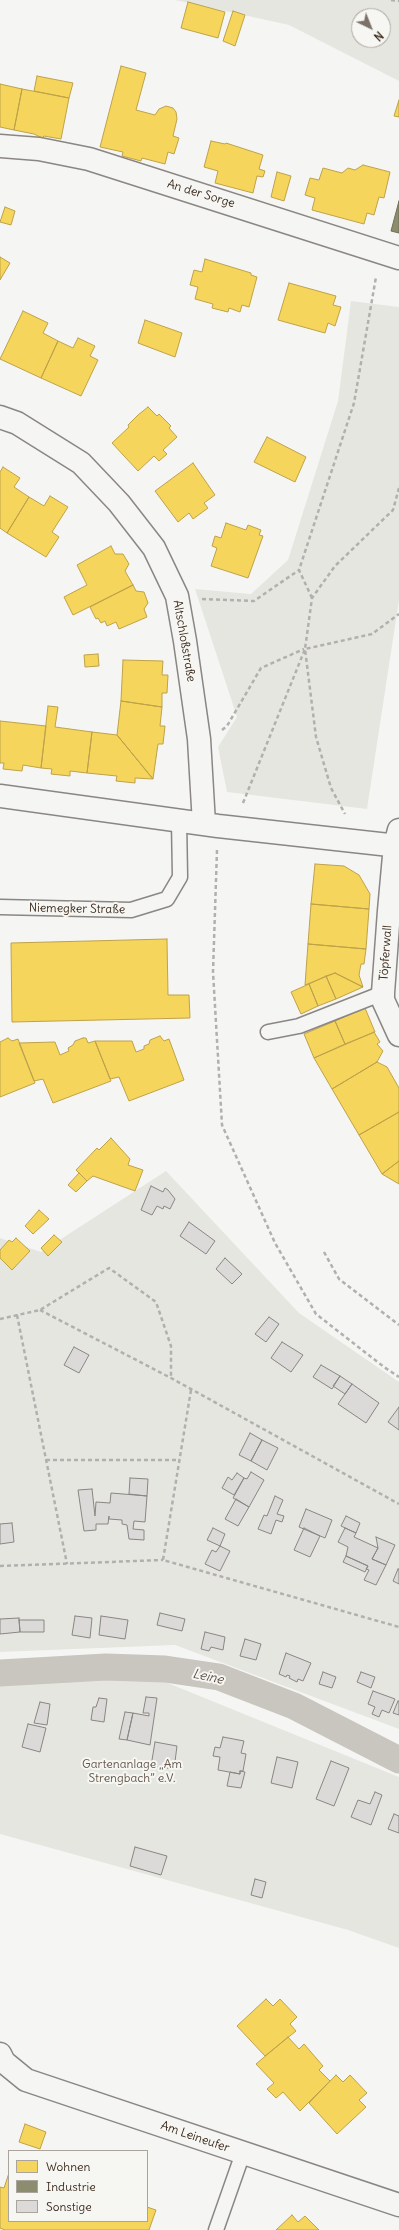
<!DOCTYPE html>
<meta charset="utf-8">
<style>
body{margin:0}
#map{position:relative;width:399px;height:2230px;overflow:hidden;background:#f5f5f3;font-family:Delius,sans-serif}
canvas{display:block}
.legend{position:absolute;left:8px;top:2150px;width:140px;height:72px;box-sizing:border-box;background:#f6f6f2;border:1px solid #aba49d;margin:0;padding:5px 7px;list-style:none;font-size:12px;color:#3b2a1e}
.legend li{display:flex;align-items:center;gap:8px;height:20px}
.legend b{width:20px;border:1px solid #aba49d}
.north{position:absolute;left:351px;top:8px;width:40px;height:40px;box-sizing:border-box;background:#f6f6f2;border:1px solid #aba49d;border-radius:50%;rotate:137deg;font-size:11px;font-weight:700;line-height:16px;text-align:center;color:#3b2a1e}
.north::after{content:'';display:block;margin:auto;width:14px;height:18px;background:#7c7169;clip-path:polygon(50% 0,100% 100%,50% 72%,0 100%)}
</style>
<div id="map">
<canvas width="399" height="2230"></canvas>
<ul class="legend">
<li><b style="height:11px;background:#f6d55c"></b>Wohnen</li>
<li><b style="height:11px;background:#8c8c6e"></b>Industrie</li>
<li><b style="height:11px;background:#dbdad8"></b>Sonstige</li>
</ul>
<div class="north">N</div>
</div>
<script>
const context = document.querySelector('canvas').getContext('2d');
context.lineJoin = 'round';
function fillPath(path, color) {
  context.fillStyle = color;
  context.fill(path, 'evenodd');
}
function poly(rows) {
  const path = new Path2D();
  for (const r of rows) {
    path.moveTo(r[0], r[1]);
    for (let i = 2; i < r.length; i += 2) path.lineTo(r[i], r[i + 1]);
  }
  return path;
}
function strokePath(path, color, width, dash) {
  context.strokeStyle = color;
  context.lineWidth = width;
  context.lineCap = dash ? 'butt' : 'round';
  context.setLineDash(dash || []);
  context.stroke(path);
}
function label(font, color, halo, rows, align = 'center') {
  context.font = font + ' Delius,sans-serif';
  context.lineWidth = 4;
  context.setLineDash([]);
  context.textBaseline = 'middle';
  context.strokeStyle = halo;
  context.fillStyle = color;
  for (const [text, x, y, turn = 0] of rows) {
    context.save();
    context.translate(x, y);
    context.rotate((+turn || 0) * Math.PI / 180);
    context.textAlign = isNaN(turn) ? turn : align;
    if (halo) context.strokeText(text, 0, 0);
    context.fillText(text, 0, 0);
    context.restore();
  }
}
fillPath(poly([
 [175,0,399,0,399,81,289,25],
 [359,16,383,16,383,40,359,40],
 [351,301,399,307,399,600,367,809,227,792,218,747,237,717,195,589,251,594,288,560,338,401],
 [166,1171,299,1313,399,1382,399,1729,175,1645,0,1652,0,1238,41,1252],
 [148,1675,399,1777,399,1948,348,1930,0,1834,0,1683]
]), '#e6e6e1');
const homes = poly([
 [188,2,225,12,218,38,181,28,188,2],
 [233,11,245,15,235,46,223,41,233,11],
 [121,66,146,73,136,110,155,115,159,109,166,106,173,108,176,112,177,119,173,136,179,138,174,154,168,152,165,164,142,158,141,161,122,156,123,152,100,147,121,66],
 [37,76,73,83,69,98,34,91,37,76],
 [0,84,22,89,14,130,0,127,0,84],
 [22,89,69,98,61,139,44,136,42,138,34,134,14,130,22,89],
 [399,100,399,117,394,116,399,100],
 [211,141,225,144,226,143,263,155,259,169,265,171,263,177,257,176,253,193,215,183,218,171,204,167,211,141],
 [363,165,390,172,384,198,379,197,374,215,367,213,364,224,312,210,315,198,305,195,310,178,319,180,323,168,342,173,348,168,355,170,363,165],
 [277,172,291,176,284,201,271,197,277,172],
 [5,207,15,211,11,225,0,222,5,207],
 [0,257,10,263,0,280,0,257],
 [205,259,251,273,251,275,257,277,249,307,242,305,240,312,229,308,228,312,212,308,213,304,195,299,198,287,190,285,194,270,202,272,205,259],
 [289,283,336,296,333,305,341,307,335,326,328,323,325,333,278,320,289,283],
 [23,311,48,323,43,333,58,341,41,378,0,359,23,311],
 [145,320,182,333,175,357,138,343,145,320],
 [78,338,95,346,90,356,98,360,81,396,41,378,58,341,73,348,78,338],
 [148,407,157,416,159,414,171,426,169,428,177,437,163,450,167,454,159,461,154,456,138,471,112,443,129,427,128,425,138,415,148,407],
 [267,437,306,457,295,482,254,462,267,437],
 [193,463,215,495,204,503,208,508,193,519,189,513,178,522,155,491,193,463],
 [3,467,20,478,14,487,29,497,7,533,0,528,0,472,3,467],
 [50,496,68,507,52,532,59,537,46,557,7,533,29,497,44,506,50,496],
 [226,523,246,530,248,525,261,530,259,535,263,536,248,578,211,566,217,548,212,546,215,536,221,538,226,523],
 [111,546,115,554,123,554,129,564,125,571,133,585,73,615,64,597,87,585,77,565,111,546],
 [133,585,136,591,144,592,148,603,144,609,147,617,119,629,116,622,107,626,105,621,101,623,98,618,96,619,90,607,133,585],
 [98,654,99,666,85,667,84,655,98,654],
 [123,660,163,661,162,675,168,675,167,693,162,693,162,707,121,701,123,660],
 [121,701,162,707,160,726,165,726,163,744,158,744,153,779,117,735,121,701],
 [48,706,58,707,55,727,92,732,87,773,70,771,70,776,51,774,52,769,41,768,48,706],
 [0,721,46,726,41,768,23,765,22,771,3,769,4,763,0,763,0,721],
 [92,732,117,735,153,779,135,778,135,783,116,781,117,776,87,773,92,732],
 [315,864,344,866,359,875,370,894,369,909,311,904,315,864],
 [311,904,369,909,366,949,308,944,311,904],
 [167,939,168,995,189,995,190,1018,12,1022,11,943,167,939],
 [308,944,366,949,364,964,361,964,359,975,363,987,335,973,305,985,308,944],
 [335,973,363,987,336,999,326,976,335,973],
 [326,976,336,999,318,1006,309,984,326,976],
 [309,984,318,1006,301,1014,291,992,309,984],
 [365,1008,375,1032,345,1044,335,1021,365,1008],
 [335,1021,345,1044,314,1058,304,1034,335,1021],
 [374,1032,380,1042,377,1044,383,1051,377,1062,332,1089,314,1058,374,1032],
 [160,1036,164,1041,169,1039,184,1080,129,1101,119,1077,110,1079,95,1041,132,1041,136,1052,144,1049,144,1046,149,1044,150,1040,160,1036],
 [8,1038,12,1041,18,1039,35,1083,0,1097,0,1042,8,1038],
 [83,1038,86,1038,88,1043,95,1041,111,1081,53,1103,43,1079,34,1081,19,1043,55,1042,60,1055,69,1051,68,1048,73,1045,75,1041,83,1038],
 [377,1062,387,1067,399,1088,399,1112,359,1135,332,1089,377,1062],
 [399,1112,399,1161,382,1174,359,1135,399,1112],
 [111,1138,130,1159,128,1165,143,1170,135,1191,93,1176,87,1181,76,1170,97,1148,99,1150,111,1138],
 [399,1161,399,1184,382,1174,399,1161],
 [79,1173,87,1181,76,1192,68,1185,79,1173],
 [39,1210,49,1219,33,1234,25,1226,39,1210],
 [54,1235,62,1242,48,1256,41,1248,54,1235],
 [16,1238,30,1251,12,1270,0,1258,0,1250,9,1240,12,1242,16,1238],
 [266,1999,273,2006,280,1999,297,2017,290,2024,296,2031,265,2056,237,2026,266,1999],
 [288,2037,299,2049,304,2044,323,2066,319,2070,330,2081,300,2111,283,2092,276,2098,267,2089,274,2083,256,2064,288,2037],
 [336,2075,343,2082,350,2075,367,2093,359,2100,366,2107,337,2134,309,2103,336,2075],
 [25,2124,46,2132,40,2149,19,2142,25,2124],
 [9,2173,9,2221,147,2221,147,2207,156,2210,149,2230,5,2230,0,2228,0,2187,4,2188,9,2173],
 [292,2215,298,2222,305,2216,319,2230,276,2230,292,2215]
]);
fillPath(homes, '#f6d55c');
strokePath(homes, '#bea249', 1);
const industry = poly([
 [399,201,399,233,391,231,399,201]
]);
fillPath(industry, '#8c8c6e');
strokePath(industry, '#746f56', 1);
strokePath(poly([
 [0,1673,106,1667,165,1669,219,1677,294,1706,399,1760]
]), '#c9c5bf', 27);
const building = poly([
 [151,1186,163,1192,165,1188,168,1190,175,1199,170,1209,164,1206,163,1209,157,1206,152,1215,141,1210,151,1186],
 [189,1222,215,1241,206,1254,180,1236,189,1222],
 [225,1258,242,1274,232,1284,216,1269,225,1258],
 [269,1317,279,1324,266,1342,255,1334,269,1317],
 [282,1342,303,1355,291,1372,271,1358,282,1342],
 [74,1347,89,1355,79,1373,64,1365,74,1347],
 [321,1365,340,1376,332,1389,313,1377,321,1365],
 [340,1376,352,1384,345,1394,333,1386,340,1376],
 [352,1384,379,1403,366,1423,338,1404,352,1384],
 [399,1407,399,1430,388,1422,399,1407],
 [250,1433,262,1440,251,1461,239,1455,250,1433],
 [262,1440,278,1448,267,1470,251,1461,262,1440],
 [251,1472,264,1480,249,1507,233,1498,244,1478,247,1479,251,1472],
 [237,1473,244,1478,234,1495,222,1488,228,1477,232,1480,237,1473],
 [130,1478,148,1479,147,1496,129,1494,130,1478],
 [92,1489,95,1516,96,1502,110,1503,111,1493,147,1496,145,1522,134,1521,133,1529,144,1530,144,1540,129,1539,127,1525,122,1524,122,1520,109,1519,109,1516,108,1524,96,1524,96,1530,84,1531,78,1490,92,1489],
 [275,1496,283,1500,277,1514,284,1516,282,1522,276,1520,271,1534,258,1529,264,1515,267,1516,275,1496],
 [236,1499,249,1507,238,1526,225,1519,236,1499],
 [306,1509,332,1520,325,1538,299,1527,306,1509],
 [346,1516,360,1523,356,1533,341,1526,346,1516],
 [12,1523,14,1542,0,1544,0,1524,12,1523],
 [213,1528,225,1534,220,1546,207,1540,213,1528],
 [304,1528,320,1536,310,1557,294,1550,304,1528],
 [345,1528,356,1533,354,1537,378,1548,372,1559,386,1565,376,1585,364,1580,369,1570,366,1569,368,1566,346,1556,348,1547,338,1542,345,1528],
 [376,1537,395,1545,386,1565,372,1559,378,1548,376,1537],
 [220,1546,230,1551,220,1571,205,1564,212,1550,216,1552,220,1546],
 [346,1556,368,1566,365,1572,343,1562,346,1556],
 [398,1569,399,1569,399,1584,393,1581,398,1569],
 [160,1613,185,1619,182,1631,157,1625,160,1613],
 [75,1616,92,1618,90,1638,72,1635,75,1616],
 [101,1616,128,1620,125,1639,99,1635,101,1616],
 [19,1618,20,1632,0,1634,0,1619,19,1618],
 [19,1620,44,1620,44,1632,20,1632,19,1620],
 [205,1632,225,1637,223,1650,211,1647,209,1651,201,1649,205,1632],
 [245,1639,261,1644,256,1660,240,1656,245,1639],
 [286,1653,311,1663,303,1681,298,1679,297,1682,289,1678,290,1676,287,1675,286,1677,279,1674,286,1653],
 [323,1672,336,1677,332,1688,319,1684,323,1672],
 [361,1672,375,1677,371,1688,357,1682,361,1672],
 [373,1691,395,1699,389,1713,382,1710,379,1717,372,1714,375,1707,368,1704,373,1691],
 [146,1697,157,1698,150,1745,127,1740,133,1713,149,1716,149,1713,143,1713,146,1697],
 [99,1698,107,1699,104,1722,91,1720,93,1707,96,1707,99,1698],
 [398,1701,399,1701,399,1715,393,1713,398,1701],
 [40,1702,50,1704,47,1725,34,1723,40,1702],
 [125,1712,133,1713,127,1740,119,1739,125,1712],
 [28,1724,46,1728,40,1752,22,1747,28,1724],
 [223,1737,244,1741,241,1753,246,1754,243,1771,240,1771,240,1774,218,1770,220,1757,213,1756,215,1747,220,1748,223,1737],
 [155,1742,177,1746,174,1769,151,1766,155,1742],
 [277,1757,298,1762,292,1788,271,1783,277,1757],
 [331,1761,349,1768,334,1806,316,1799,331,1761],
 [240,1771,245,1772,241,1788,227,1786,230,1772,240,1774,240,1771],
 [375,1792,382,1795,371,1825,351,1817,358,1800,370,1804,375,1792],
 [394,1814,399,1816,399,1833,388,1829,394,1814],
 [135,1847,167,1856,161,1875,130,1866,135,1847],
 [255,1879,266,1882,262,1898,251,1895,255,1879]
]);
fillPath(building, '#dbdad8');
strokePath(building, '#8a8683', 1);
const lane = poly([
 [0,907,131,910,167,899,180,877,179,820],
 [268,1032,299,1026,383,993],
 [216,2230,243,2153]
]);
const street = poly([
 [0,146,39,149,89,159,399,258],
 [0,417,17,423,81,463,119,503,154,548,177,596,185,641,199,739,204,824],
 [0,796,218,826,399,846],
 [399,830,395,845,389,911,383,993,383,1000,399,1035],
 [0,2054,4,2062,26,2080,399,2205]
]);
strokePath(lane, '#8a8683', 17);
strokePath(street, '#8a8683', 25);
strokePath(poly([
 [391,0,399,1],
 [399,488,393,510,335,566,312,598,305,649,372,634,399,614],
 [312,598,299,570,354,403,376,277],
 [202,599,254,601,299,570],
 [222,730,227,726,261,668,304,649],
 [243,803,305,649,316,737,331,788,345,814],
 [217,850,213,972,222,1125,275,1243,316,1314,384,1367,399,1377],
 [324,1252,339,1279,399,1325],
 [40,1310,171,1378,399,1504],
 [17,1315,67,1564],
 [0,1319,40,1310,109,1268,156,1302,171,1346,171,1378],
 [191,1390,163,1560,399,1627],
 [46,1460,180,1460],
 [0,1566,163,1560]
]), '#b2b0ae', 2.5, [4, 3]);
strokePath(lane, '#f5f5f3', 14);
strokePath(street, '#f5f5f3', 22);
label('12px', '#3b2a1e', '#f6f6f2', [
 ["An der Sorge",201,194,17],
 ["Altschloßstraße",184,641,80],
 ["Niemegker Straße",77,909,1],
 ["Töpferwall",386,953,-86],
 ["Am Leineufer",195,2137,19]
]);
label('12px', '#63564b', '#f6f6f2', [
 ["Gartenanlage „Am",132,1765],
 ["Strengbach” e.V.",132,1779]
]);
label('italic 13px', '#605248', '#f6f6f2', [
 ["Leine",208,1677,12]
]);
</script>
